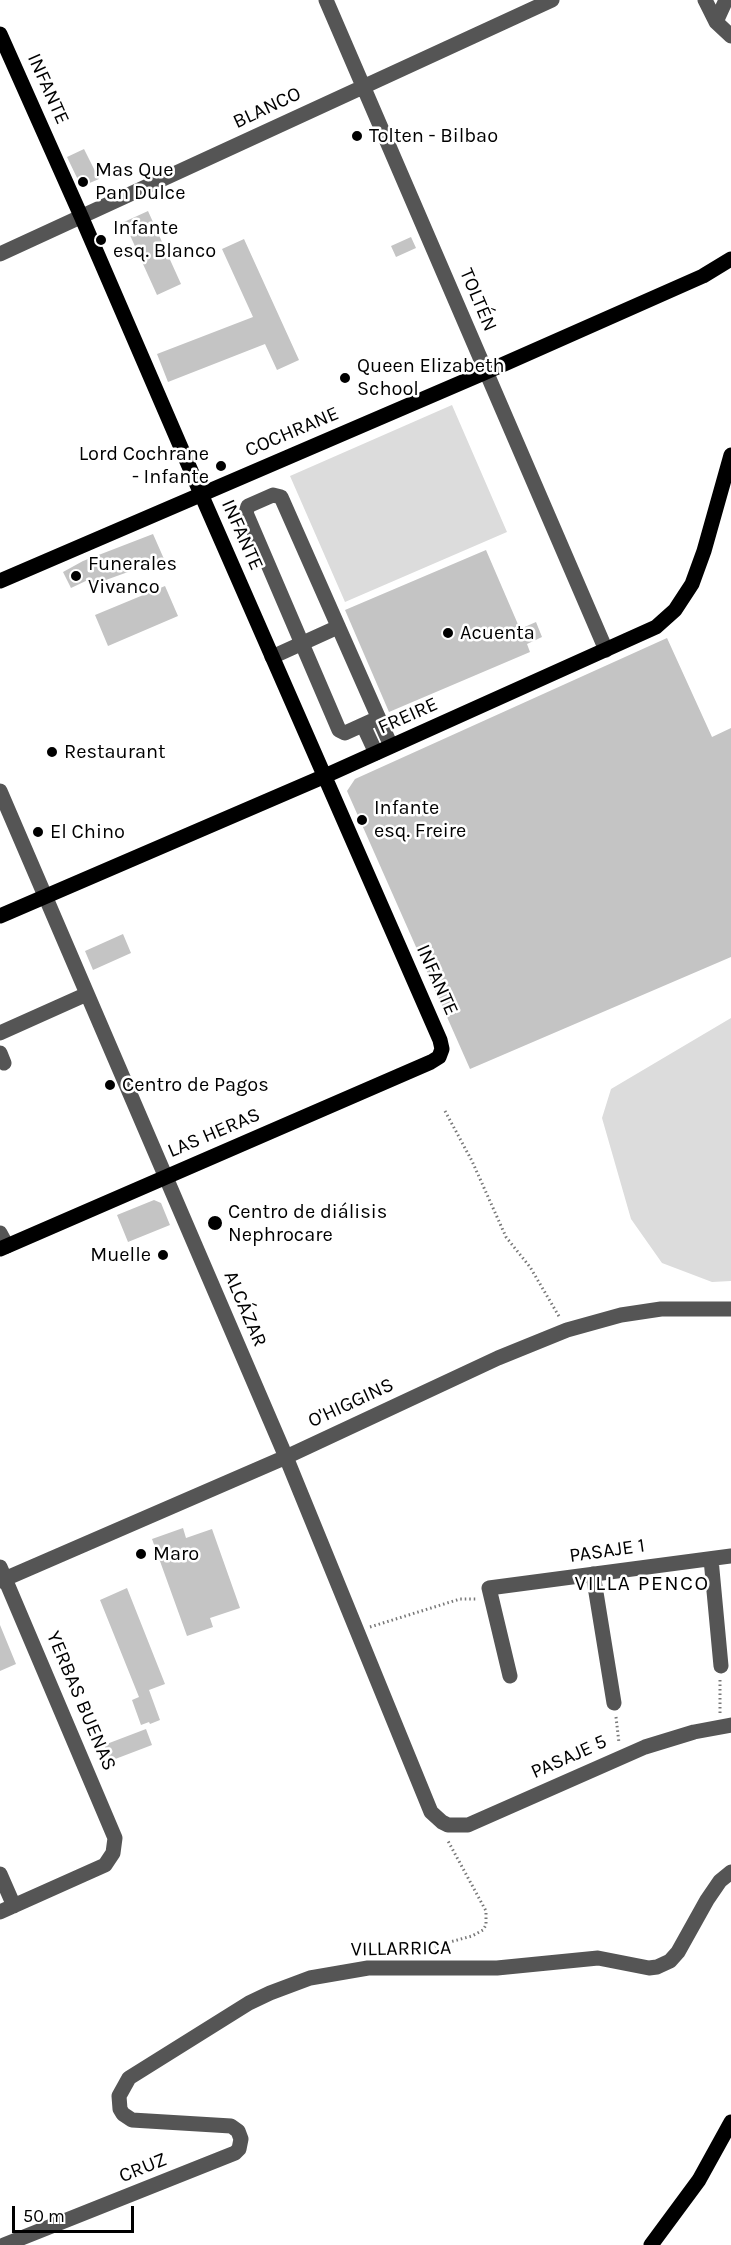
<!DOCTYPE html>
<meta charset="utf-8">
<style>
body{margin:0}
#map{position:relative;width:731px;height:2245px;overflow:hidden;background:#fff;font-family:Karla,sans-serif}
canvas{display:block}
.scale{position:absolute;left:12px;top:2206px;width:122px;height:27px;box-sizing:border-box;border:3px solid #000;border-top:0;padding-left:8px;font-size:18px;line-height:21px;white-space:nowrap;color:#000;-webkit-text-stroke:4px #fff;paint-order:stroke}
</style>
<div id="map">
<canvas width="731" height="2245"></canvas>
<div class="scale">50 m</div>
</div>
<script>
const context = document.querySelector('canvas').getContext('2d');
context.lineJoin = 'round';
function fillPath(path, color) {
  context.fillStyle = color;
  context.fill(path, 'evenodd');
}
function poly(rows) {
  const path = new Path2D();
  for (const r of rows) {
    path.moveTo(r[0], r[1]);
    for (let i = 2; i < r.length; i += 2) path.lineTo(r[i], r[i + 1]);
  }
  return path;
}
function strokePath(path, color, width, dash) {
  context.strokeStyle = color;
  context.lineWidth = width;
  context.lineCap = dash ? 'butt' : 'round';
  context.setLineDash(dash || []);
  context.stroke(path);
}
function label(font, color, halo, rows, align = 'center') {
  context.font = font + ' Karla,sans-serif';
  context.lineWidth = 5;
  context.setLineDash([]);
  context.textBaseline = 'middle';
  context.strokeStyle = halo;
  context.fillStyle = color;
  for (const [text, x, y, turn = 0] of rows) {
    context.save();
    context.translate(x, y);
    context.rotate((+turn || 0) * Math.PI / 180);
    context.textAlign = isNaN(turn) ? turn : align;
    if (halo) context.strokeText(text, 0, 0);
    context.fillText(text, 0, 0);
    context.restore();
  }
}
fillPath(poly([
 [452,405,507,532,345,602,290,476],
 [731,1018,731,1281,712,1282,662,1263,631,1219,602,1118,611,1089]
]), '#dcdcdc');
fillPath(poly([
 [84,149,99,179,85,185,79,182,67,157],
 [148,211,181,284,157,295,124,222],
 [411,237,416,248,396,257,391,246],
 [244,239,299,360,277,370,265,344,168,382,157,354,253,317,222,249],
 [153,534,164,559,92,585,90,579,71,588,63,572,83,561],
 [486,550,520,629,536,622,542,637,527,644,530,652,389,712,345,610],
 [165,586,178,616,108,646,95,615],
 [667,638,712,737,731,728,731,957,470,1069,347,791,355,779],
 [123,934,131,953,93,970,85,951],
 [154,1200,161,1203,170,1225,128,1242,117,1215],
 [183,1528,186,1538,212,1529,240,1608,210,1618,213,1627,187,1636,152,1539],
 [127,1588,165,1684,149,1690,160,1720,150,1724,149,1722,141,1725,132,1700,139,1697,100,1600],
 [0,1625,16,1664,0,1671],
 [146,1729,152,1745,110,1761,104,1745]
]), '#c4c4c4');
strokePath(poly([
 [445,1111,472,1161,506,1237,530,1267,560,1318],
 [370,1627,460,1599,476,1599],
 [720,1713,720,1680],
 [616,1717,619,1743],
 [413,1952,472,1936,483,1930,486,1925,486,1911,448,1841]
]), '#777', 3, [1.5, 3]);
strokePath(poly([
 [326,0,606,650],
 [705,0,716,22,731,36],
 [716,22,726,0],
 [0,254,552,0],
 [272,657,338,627],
 [378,718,345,733,339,730,246,513,248,506,273,495,281,497,391,746],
 [363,725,376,753],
 [0,791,286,1457,431,1812,442,1822,448,1825,468,1825,645,1747,694,1732,731,1725],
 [0,1033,87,994],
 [0,1053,4,1063],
 [0,1233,7,1246],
 [711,1559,721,1666],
 [0,1567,115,1838,113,1853,105,1865,0,1912],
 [593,1574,614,1703],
 [0,1581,286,1457,498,1358,567,1330,621,1315,661,1309,731,1309],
 [510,1676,489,1588,731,1556],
 [0,1874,14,1906],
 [4,2245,235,2153,239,2149,241,2139,238,2131,231,2126,132,2120,123,2114,120,2109,119,2096,129,2078,249,2003,270,1993,310,1978,368,1968,497,1968,598,1958,649,1968,657,1967,670,1961,678,1952,707,1900,720,1881,731,1872]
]), '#555', 15);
strokePath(poly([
 [0,34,81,216,201,494,440,1040,442,1049,439,1057,431,1062,0,1249],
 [0,581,486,372,703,276,731,259],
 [0,916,325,776,656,627,675,610,692,584,704,551,731,455],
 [651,2245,699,2180,731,2122]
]), '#000', 15);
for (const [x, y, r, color] of [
 [357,136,6,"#000"],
 [83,182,6,"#000"],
 [101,240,6,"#000"],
 [345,378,6,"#000"],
 [221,466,6,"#000"],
 [76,576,6,"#000"],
 [448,633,6,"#000"],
 [52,752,6,"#000"],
 [362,820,6,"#000"],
 [38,832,6,"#000"],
 [110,1085,6,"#000"],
 [215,1223,8,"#000"],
 [163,1255,6,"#000"],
 [141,1554,6,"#000"]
]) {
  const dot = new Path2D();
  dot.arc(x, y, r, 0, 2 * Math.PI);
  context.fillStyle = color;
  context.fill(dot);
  strokePath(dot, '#fff', 2);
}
label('20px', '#000', '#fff', [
 ["INFANTE",48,89,66],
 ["BLANCO",267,108,-25],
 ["TOLTÉN",478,300,67],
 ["COCHRANE",292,432,-23],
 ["INFANTE",242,535,66],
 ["FREIRE",408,716,-24],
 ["INFANTE",437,980,66],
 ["LAS HERAS",214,1133,-23],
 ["ALCÁZAR",245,1309,67],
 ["O'HIGGINS",351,1403,-25],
 ["PASAJE 1",607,1551,-8],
 ["YERBAS BUENAS",81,1701,67],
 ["PASAJE 5",569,1757,-24],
 ["VILLARRICA",401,1949,-1],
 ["CRUZ",143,2168,-22]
]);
label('20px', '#000', '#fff', [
 ["Tolten - Bilbao",369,136],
 ["Mas Que",95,170],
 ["Pan Dulce",95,193],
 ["Infante",113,228],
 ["esq. Blanco",113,251],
 ["Queen Elizabeth",357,366],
 ["School",357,389],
 ["Lord Cochrane",209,454,"right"],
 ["- Infante",209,477,"right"],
 ["Funerales",88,564],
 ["Vivanco",88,587],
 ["Acuenta",460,633],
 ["Restaurant",64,752],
 ["Infante",374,808],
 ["esq. Freire",374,831],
 ["El Chino",50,832],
 ["Centro de Pagos",122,1085],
 ["Centro de diálisis",228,1212],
 ["Nephrocare",228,1235],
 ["Muelle",151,1255,"right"],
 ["Maro",153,1554]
], 'left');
context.letterSpacing = '1.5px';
label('21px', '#000', '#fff', [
 ["VILLA PENCO",642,1584]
]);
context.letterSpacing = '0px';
</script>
